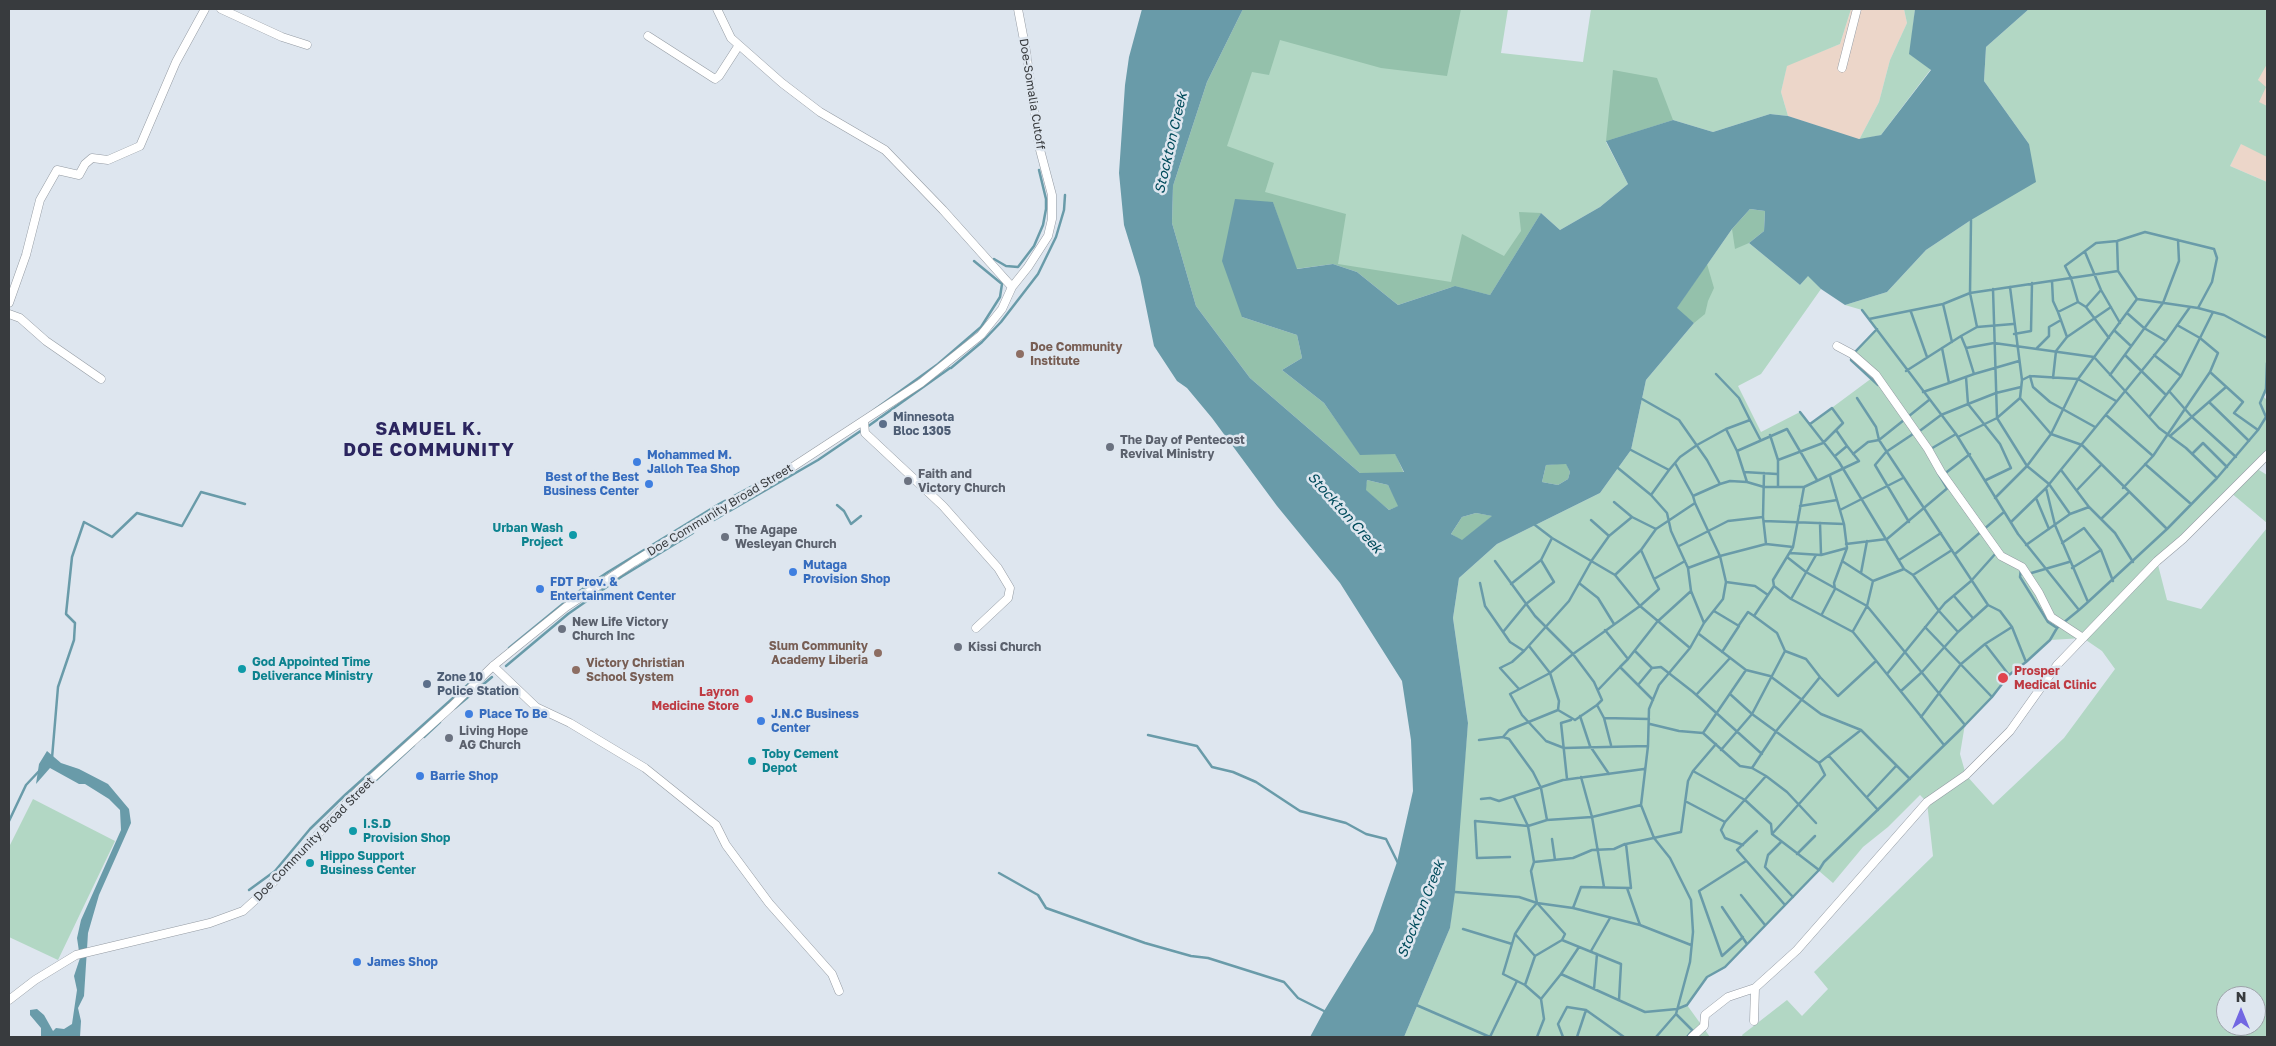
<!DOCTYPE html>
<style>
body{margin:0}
#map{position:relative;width:2276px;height:1046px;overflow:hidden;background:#dee6ef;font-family:"Golos Text",sans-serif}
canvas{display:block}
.frame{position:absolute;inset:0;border:10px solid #383b3e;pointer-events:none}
.north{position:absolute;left:2216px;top:986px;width:50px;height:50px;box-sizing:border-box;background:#dee6ef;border:1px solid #9ca2a8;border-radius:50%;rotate:0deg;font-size:14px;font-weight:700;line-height:20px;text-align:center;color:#383b3e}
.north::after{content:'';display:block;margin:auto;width:18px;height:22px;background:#7267e2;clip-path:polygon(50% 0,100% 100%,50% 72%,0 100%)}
</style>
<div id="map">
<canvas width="2276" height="1046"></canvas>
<div class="frame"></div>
<div class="north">N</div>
</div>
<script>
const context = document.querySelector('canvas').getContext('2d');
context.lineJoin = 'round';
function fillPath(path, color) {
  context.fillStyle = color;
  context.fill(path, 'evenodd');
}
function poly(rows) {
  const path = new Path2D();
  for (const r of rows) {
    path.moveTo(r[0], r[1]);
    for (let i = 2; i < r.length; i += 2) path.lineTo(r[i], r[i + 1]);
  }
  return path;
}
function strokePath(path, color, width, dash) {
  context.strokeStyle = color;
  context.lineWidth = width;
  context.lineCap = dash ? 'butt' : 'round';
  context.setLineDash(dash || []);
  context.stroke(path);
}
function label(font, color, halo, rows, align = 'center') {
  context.font = font + ' "Golos Text",sans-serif';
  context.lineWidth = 5;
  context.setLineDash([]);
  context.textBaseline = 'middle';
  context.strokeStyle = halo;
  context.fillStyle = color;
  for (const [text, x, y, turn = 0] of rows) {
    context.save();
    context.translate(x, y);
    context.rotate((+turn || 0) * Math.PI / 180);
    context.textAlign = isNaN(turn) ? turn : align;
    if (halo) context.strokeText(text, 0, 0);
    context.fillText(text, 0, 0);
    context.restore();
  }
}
fillPath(poly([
 [1851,9,1904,9,1907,23,1890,60,1879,102,1859,140,1788,116,1781,92,1787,65,1840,44],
 [2267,9,2267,182,2230,166,2241,144,2258,81]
]), '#ecd6c9');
fillPath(poly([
 [1243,9,1508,9,1501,53,1583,62,1591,9,1851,9,1840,44,1787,66,1781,92,1788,116,1770,114,1713,132,1673,120,1606,142,1628,184,1600,207,1560,230,1541,213,1490,295,1333,264,1173,186],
 [1904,9,1915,9,1910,54,1931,69,1881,135,1859,140,1879,102,1890,60,1907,23],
 [2029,9,2267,9,2267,64,2258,80,2266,87,2259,102,2267,106,2267,157,2241,144,2230,166,2267,182,2267,391,2264,397,2267,400,2267,461,2259,470,2267,475,2267,523,2230,492,2157,561,2167,600,2201,609,2267,528,2267,1037,1743,1037,1742,1035,1787,1000,1802,1016,1828,989,1814,972,1933,856,1927,802,1920,795,1888,827,1863,847,1833,883,1819,871,1725,967,1707,977,1687,1005,1710,1037,1404,1037,1450,928,1468,723,1453,618,1459,578,1497,544,1600,493,1631,450,1646,380,1694,323,1676,309,1732,229,1800,285,1808,275,1821,289,1761,374,1738,386,1761,432,1800,412,1810,424,1876,375,1852,354,1877,329,1862,310,1845,305,1887,292,1926,250,1971,220,2029,144,1984,81,1986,47],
 [2083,638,2102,651,2115,669,2064,738,1993,805,1966,775,1960,754,1965,724,1992,697,2009,675,2050,640],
 [2226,996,2256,996,2256,1026,2226,1026],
 [33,799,115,841,58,960,9,937,9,847]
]), '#b2d7c4');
fillPath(poly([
 [1243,9,1461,9,1447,76,1381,68,1280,40,1269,75,1252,72,1227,146,1274,163,1265,192,1346,214,1338,264,1451,282,1462,234,1504,256,1521,231,1519,212,1541,213,1490,295,1455,286,1398,305,1357,272,1333,264,1296,269,1273,202,1242,317,1297,335,1302,358,1282,370,1324,403,1360,454,1395,453,1404,473,1360,473,1250,378,1196,306,1172,223,1173,186,1207,82],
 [1613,70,1657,78,1673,120,1606,141],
 [1750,209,1765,211,1764,231,1749,243,1735,249,1732,229],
 [1707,264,1714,288,1708,301,1705,314,1694,323,1676,309],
 [1566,463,1570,472,1568,479,1558,485,1542,482,1546,465],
 [1367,480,1388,485,1399,506,1389,510,1365,490],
 [1476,513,1493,516,1462,541,1451,534,1462,517]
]), '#94c1ab');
fillPath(poly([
 [1142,9,1243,9,1207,82,1173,186,1172,223,1196,306,1250,378,1360,473,1404,472,1395,454,1360,455,1324,403,1282,370,1302,358,1297,335,1242,317,1222,261,1235,199,1273,202,1297,269,1333,264,1357,272,1398,305,1455,286,1490,295,1541,213,1560,230,1600,207,1628,184,1606,141,1673,120,1713,132,1770,114,1788,116,1859,139,1881,135,1931,70,1909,54,1915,9,2029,9,1986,47,1984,81,2029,144,2036,182,1971,220,1926,250,1887,292,1845,305,1821,289,1808,276,1800,285,1749,243,1764,231,1765,211,1750,209,1732,229,1677,308,1694,323,1646,380,1631,450,1600,493,1497,544,1459,578,1453,618,1468,723,1455,892,1450,928,1404,1037,1310,1037,1324,1011,1373,931,1397,862,1413,791,1411,740,1402,681,1340,583,1277,506,1212,418,1187,388,1177,381,1154,346,1140,277,1124,225,1119,173,1125,85,1129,57],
 [1566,464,1570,472,1568,479,1558,485,1542,482,1546,465],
 [1367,480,1388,485,1398,506,1389,510,1366,490],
 [1476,513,1492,516,1462,540,1451,534,1462,517],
 [47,751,61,763,79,769,108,784,129,809,131,823,99,895,88,933,84,996,78,1008,81,1021,80,1037,37,1037,41,1036,41,1028,30,1015,30,1010,37,1009,44,1015,53,1031,56,1028,64,1029,72,1024,77,990,74,976,80,958,77,938,81,920,121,830,120,810,109,799,85,784,79,784,50,768,36,784,39,764]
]), '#699ba9');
strokePath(poly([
 [2085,252,2101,290,2120,323],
 [994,259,1006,266,1018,267,1034,246,1043,225,1046,209,1046,199,1039,170],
 [2052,281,2053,301,2058,312],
 [1993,289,1997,418,2027,466,2049,484,2070,514],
 [2137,299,2198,308,2224,315,2267,338],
 [2078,302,2086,307,2109,338],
 [1943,304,1952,342],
 [2086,307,2101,290],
 [1862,310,1956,434,2018,534,2079,610,2057,628,2050,640,2026,662],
 [1911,312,1927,357],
 [2127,313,2144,328,2166,341],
 [1869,319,1943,304,1970,293,1971,220],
 [1977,327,2013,324],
 [2115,331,2131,346],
 [2014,334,2031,331,2032,283],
 [1961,336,1977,327,1970,293,2118,271],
 [2067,337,2058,312,2078,302,2071,278,2065,266,2096,243,2117,241,2145,232,2214,249,2217,258,2212,282,2198,308],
 [2037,348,2049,336,2049,327,2061,320],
 [1855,352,1877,329],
 [1852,355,1851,360,1878,385],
 [2125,355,2166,395],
 [2154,355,2181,376],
 [951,368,982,342,1001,322,1038,274,1056,237,1064,210,1065,195],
 [1906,371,1961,336,1966,348,1994,343,2094,357,2159,428,2186,448,2217,478],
 [2210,372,2243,402,2234,413,2258,430],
 [1974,374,2019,361],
 [2110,375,2163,303,2179,261,2178,240],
 [2030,376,2033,387,2050,402,2095,427],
 [2053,378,2056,351,2067,337,2111,307],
 [2022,380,2030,376,2078,379,2116,401],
 [1949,383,1974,374,1966,348],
 [2169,391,2192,417,2236,457],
 [1923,392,1949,383,1942,348],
 [2020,398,2051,434,2082,445,2167,529,2088,602],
 [1929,400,1879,440,1988,605,2000,611,2012,627,2026,662,2009,675,1992,697],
 [2209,402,2249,441],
 [874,410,938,364,981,327,1000,297,1002,284,974,261],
 [1800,412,1839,462,1904,569,1873,581],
 [2106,415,2153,456],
 [2149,417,2181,376,2213,312],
 [1750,420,1760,439],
 [867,427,950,368],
 [1726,429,1737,451,1747,482],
 [1917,433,1941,415,1968,404,1966,377],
 [1770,435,1778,460,1778,487],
 [2170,436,2226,387],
 [1958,437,1997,418,2020,398,2022,380,2010,287],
 [1631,450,1669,470,1651,495],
 [1929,450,1956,434],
 [1737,451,1787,429,1817,480],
 [1853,454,1868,442,1879,440,1876,427,1857,398],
 [2192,454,2203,443,2227,467],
 [1835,456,1847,446,1836,430],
 [1778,460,1823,443,1843,423,1832,408,1810,424],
 [1675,463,1693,496],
 [2145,464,2191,504],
 [1618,468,1651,495,1667,513,1671,531,1688,568,1691,591,1704,623,1690,648],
 [1669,470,1680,457,1697,445,1726,429,1750,420,1739,398,1716,374],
 [2061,470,2089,507,2115,533,2133,562],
 [1744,472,1777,474],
 [1938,473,1947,488],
 [1943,475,1970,454],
 [1986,480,2011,468,2000,444,1968,404,1996,393,2021,387],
 [1720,484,1730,481,1747,482,1764,487,1804,487,1859,461,1847,446],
 [1804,487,1793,547,1773,580,1774,586,1791,599,1853,632,1944,745],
 [2123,488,2153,456,2210,372,2218,353,2200,338,2177,325],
 [2077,490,2101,465],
 [1995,498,2027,466,2051,434,2078,379,2137,299,2118,271,2117,241],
 [2036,498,2049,529],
 [1614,502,1632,517],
 [1695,503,1720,556,1726,582,1755,586,1768,595],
 [837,505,844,511,851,524,861,516],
 [1800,506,1837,500],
 [1840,510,1903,478],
 [2101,519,2128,493],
 [714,520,818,460,862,430],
 [1591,520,1609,536],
 [1764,521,1844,524],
 [1909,522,1875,465,1886,452,1913,434,1912,432],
 [2011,522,2046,488],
 [1820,523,1821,554],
 [1535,525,1552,538,1615,575,1640,606,1690,648,1659,685,1649,709,1648,746,1641,805,1654,838,1670,858,1691,900,1693,932,1690,962,1676,1014,1656,1037],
 [2167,529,2217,478,2258,430,2266,417,2260,403,2266,389,2267,363],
 [2062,543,2084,528,2101,550,2113,581],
 [1766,544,1793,547],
 [1846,544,1887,539,1950,486],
 [2026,545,2070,514,2089,507],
 [1679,546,1728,521,1763,517],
 [1641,550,1654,579],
 [1790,553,1821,555,1847,548],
 [1955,554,2004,512],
 [1899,560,1941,533],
 [1495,561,1535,616,1573,654,1594,682,1602,700,1597,705,1604,718,1611,745],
 [1842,561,1873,581,1867,606,1853,631],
 [1688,568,1720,556,1766,544,1763,517,1764,473],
 [2072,568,2101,550],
 [2021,569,2020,577,2048,622,2057,628],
 [1861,573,1867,541],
 [2028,574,2069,562],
 [1615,575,1641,550,1656,529,1695,503,1693,496,1720,484,1707,460,1679,420,1642,399],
 [1913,575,1952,550],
 [1480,583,1485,606,1510,642,1524,651],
 [1579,583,1598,598,1614,624],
 [1511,584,1541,560,1552,538],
 [1954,596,1972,617],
 [1791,599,1816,555],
 [2079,610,2088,602,2055,525,2046,488,2166,341,2190,307],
 [1714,611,1739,626,1722,652],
 [1822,614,1835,589,1834,583,1847,548,1844,524,1830,476],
 [1704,623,1723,599,1726,582],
 [1739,625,1748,612,1754,616],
 [1925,627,1992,697,1965,725],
 [1605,630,1628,659,1620,667,1653,700],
 [1503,632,1526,604,1554,582,1541,560],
 [1958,632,1988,605],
 [1699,634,1746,670,1703,733],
 [1985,644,2009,675],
 [1529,646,1550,673,1559,701,1558,710,1575,720,1597,705],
 [509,648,575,594,608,572,719,504,784,469],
 [1635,651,1652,668,1638,685],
 [1628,659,1657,622,1691,591],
 [506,666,568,614,621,577,693,533],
 [1652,668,1661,667,1693,692,1762,754],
 [1746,670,1770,676,1821,714,1861,730,1910,779],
 [1887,674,1945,603,1971,581,1996,553],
 [1820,677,1838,696,1876,661],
 [1519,689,1500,668,1512,662,1524,651,1569,601,1592,560,1609,536,1632,517,1656,529],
 [1598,690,1620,667],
 [1901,691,1922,672,1958,632,1939,611,1913,575,1904,569],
 [1697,694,1730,658],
 [1730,694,1752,714,1819,763,1825,775,1772,834],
 [455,708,492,677],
 [1580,716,1590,746,1609,774],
 [1921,717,1961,664,1985,644,2012,627],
 [1604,718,1649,719],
 [1650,724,1679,731,1703,733,1740,766,1752,768,1766,776,1787,792,1816,823],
 [1148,735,1197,746,1212,767,1233,772,1256,782,1300,811,1346,823,1366,834,1386,839,1398,863],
 [424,737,440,722],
 [1503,737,1509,730,1558,710],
 [1479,740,1503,737,1509,739,1533,772,1541,788,1547,820],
 [1648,746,1564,748,1546,741,1522,715,1510,694,1550,673,1573,654,1640,606,1659,589,1654,579,1685,561],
 [1721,750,1752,714,1785,651,1777,633,1754,616,1774,586],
 [1829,756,1878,810],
 [52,758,58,687,74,640,75,623,66,614,72,557,84,522,112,537,137,513,182,526,201,492,245,504],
 [1819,763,1861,730],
 [1752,768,1777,730,1820,677,1806,659,1785,651],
 [1693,771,1745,800,1771,824,1772,834,1819,870],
 [1581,777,1592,817,1604,887],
 [1567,779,1561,723,1571,720],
 [363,792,414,745],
 [1514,797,1528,826,1534,862,1531,871,1537,903,1530,911,1515,934,1503,974,1517,981],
 [1867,797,1896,766],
 [1481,799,1490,798,1499,801,1563,780,1644,769],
 [1685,801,1725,822],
 [9,821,26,785,41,769],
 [1757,831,1737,850,1785,905],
 [1552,839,1555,860],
 [1781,842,1768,855,1765,867,1793,897],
 [1743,845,1725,838,1721,830,1725,822,1766,776],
 [1797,854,1815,836],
 [1510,857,1477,858,1475,821,1528,826,1547,820,1592,817,1641,805],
 [1534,862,1573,858,1592,850,1614,849,1625,844],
 [999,873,1038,895,1046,908,1145,943,1191,956,1208,958,1284,982,1298,998,1326,1012],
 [1627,888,1640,925],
 [249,890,275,871,310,829,345,795,482,672],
 [1455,892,1519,897,1537,903,1573,908,1640,925,1691,945],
 [1741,895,1765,925],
 [1722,907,1747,944],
 [1573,908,1581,887,1631,888,1626,844,1681,832,1688,781,1693,771,1716,744],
 [1463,929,1512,944],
 [1515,934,1535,956],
 [1743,937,1722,956,1699,891,1746,861],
 [1562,940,1621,964,1619,1000],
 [1591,951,1610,918],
 [1561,974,1579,947],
 [1525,985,1541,999,1544,1019,1537,1037],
 [1594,989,1597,954],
 [1541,999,1561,974,1645,1012,1677,1009,1687,1005,1707,977,1725,967,1819,870,1824,862,1965,725,1867,606,1806,572,1787,557],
 [1414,1004,1490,1037],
 [1676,1014,1699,1037],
 [1490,1037,1517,981,1525,985,1535,956,1562,940,1565,934,1538,904],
 [1563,1037,1558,1024,1567,1007,1586,1010,1624,1037],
 [1577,1037,1586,1010],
 [1687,1037,1692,1031]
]), '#699ba9', 2.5);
const street = poly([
 [221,9,282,37,307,45],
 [648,36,715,79,719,76,739,45],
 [1842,68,1857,9],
 [1012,287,1028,267,1048,236,1052,219,1052,195,1039,146,1026,51,1018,9],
 [9,303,26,255,40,200,57,170,79,175,85,164,92,158,108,160,140,146,176,62,205,9],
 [9,314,20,318,46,341,101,379],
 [1837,346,1852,354,1876,375,1928,449,1941,472,2001,556,2022,567,2039,593,2051,617,2083,638],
 [864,422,865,433,943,506,998,568,1010,588,1008,598,976,628],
 [493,666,536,707,570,723,645,768,716,825,726,845,769,903,832,974,839,991],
 [1755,988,1797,950,1927,802,1966,775,2010,731,2057,665,2157,561,2183,539,2267,455],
 [9,1000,35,980,76,955,210,923,243,911,265,891,359,790,451,707,493,666,566,607,634,562,692,526,762,487,921,383,981,335,1002,309,1012,287,943,210,885,150,820,112,782,83,731,38,717,9],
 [1692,1037,1704,1026,1705,1015,1728,997,1755,988,1754,1021]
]);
strokePath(street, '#949ba3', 9);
strokePath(street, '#fff', 8);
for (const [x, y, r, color] of [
 [1020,354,5,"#8d6e63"],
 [883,424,5,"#5c6f8a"],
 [1110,447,5,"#6b7280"],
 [637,462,5,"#3f7fe0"],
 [908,481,5,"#6b7280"],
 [649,484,5,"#3f7fe0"],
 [573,535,5,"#0f9aa8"],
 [725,537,5,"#6b7280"],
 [793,572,5,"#3f7fe0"],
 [540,589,5,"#3f7fe0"],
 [562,629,5,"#6b7280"],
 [958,647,5,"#6b7280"],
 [878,653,5,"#8d6e63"],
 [242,669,5,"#0f9aa8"],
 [576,670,5,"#8d6e63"],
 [2003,678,6,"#e0444e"],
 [427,684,5,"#5c6f8a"],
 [749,699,5,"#e0444e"],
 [469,714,5,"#3f7fe0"],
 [761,721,5,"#3f7fe0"],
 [449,738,5,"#6b7280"],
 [752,761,5,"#0f9aa8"],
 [420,776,5,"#3f7fe0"],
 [353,831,5,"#0f9aa8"],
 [310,863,5,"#0f9aa8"],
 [357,962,5,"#3f7fe0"]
]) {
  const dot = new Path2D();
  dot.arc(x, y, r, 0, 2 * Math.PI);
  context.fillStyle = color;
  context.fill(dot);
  strokePath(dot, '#dee6ef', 2);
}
label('12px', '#383b3e', '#dee6ef', [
 ["Doe-Somalia Cutoff",1032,94,81],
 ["Doe Community Broad Street",720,510,-31],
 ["Doe Community Broad Street",314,839,-46]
]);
label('bold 12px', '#785e54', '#dee6ef', [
 ["Doe Community",1030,347],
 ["Institute",1030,361],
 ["Slum Community",868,646,"right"],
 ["Academy Liberia",868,660,"right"],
 ["Victory Christian",586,663],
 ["School System",586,677]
], 'left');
label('bold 12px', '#4e5e75', '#dee6ef', [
 ["Minnesota",893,417],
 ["Bloc 1305",893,431],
 ["Zone 10",437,677],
 ["Police Station",437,691]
], 'left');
label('bold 12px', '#5b616d', '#dee6ef', [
 ["The Day of Pentecost",1120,440],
 ["Revival Ministry",1120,454],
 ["Faith and",918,474],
 ["Victory Church",918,488],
 ["The Agape",735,530],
 ["Wesleyan Church",735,544],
 ["New Life Victory",572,622],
 ["Church Inc",572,636],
 ["Kissi Church",968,647],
 ["Living Hope",459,731],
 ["AG Church",459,745]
], 'left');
label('bold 12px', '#366cbe', '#dee6ef', [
 ["Mohammed M.",647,455],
 ["Jalloh Tea Shop",647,469],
 ["Best of the Best",639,477,"right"],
 ["Business Center",639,491,"right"],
 ["Mutaga",803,565],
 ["Provision Shop",803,579],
 ["FDT Prov. &",550,582],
 ["Entertainment Center",550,596],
 ["Place To Be",479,714],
 ["J.N.C Business",771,714],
 ["Center",771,728],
 ["Barrie Shop",430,776],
 ["James Shop",367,962]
], 'left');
label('bold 12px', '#0d838f', '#dee6ef', [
 ["Urban Wash",563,528,"right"],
 ["Project",563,542,"right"],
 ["God Appointed Time",252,662],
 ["Deliverance Ministry",252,676],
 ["Toby Cement",762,754],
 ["Depot",762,768],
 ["I.S.D",363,824],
 ["Provision Shop",363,838],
 ["Hippo Support",320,856],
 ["Business Center",320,870]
], 'left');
label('bold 12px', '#be3a42', '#dee6ef', [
 ["Prosper",2014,671],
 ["Medical Clinic",2014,685],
 ["Layron",739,692,"right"],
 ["Medicine Store",739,706,"right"]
], 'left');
label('italic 14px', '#004b5b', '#dee6ef', [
 ["Stockton Creek",1171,143,-77],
 ["Stockton Creek",1345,513,48],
 ["Stockton Creek",1421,909,-68]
]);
context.letterSpacing = '1px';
label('bold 18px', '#2b255f', '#dee6ef', [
 ["SAMUEL K.",429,429],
 ["DOE COMMUNITY",429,450]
]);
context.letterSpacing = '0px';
</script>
